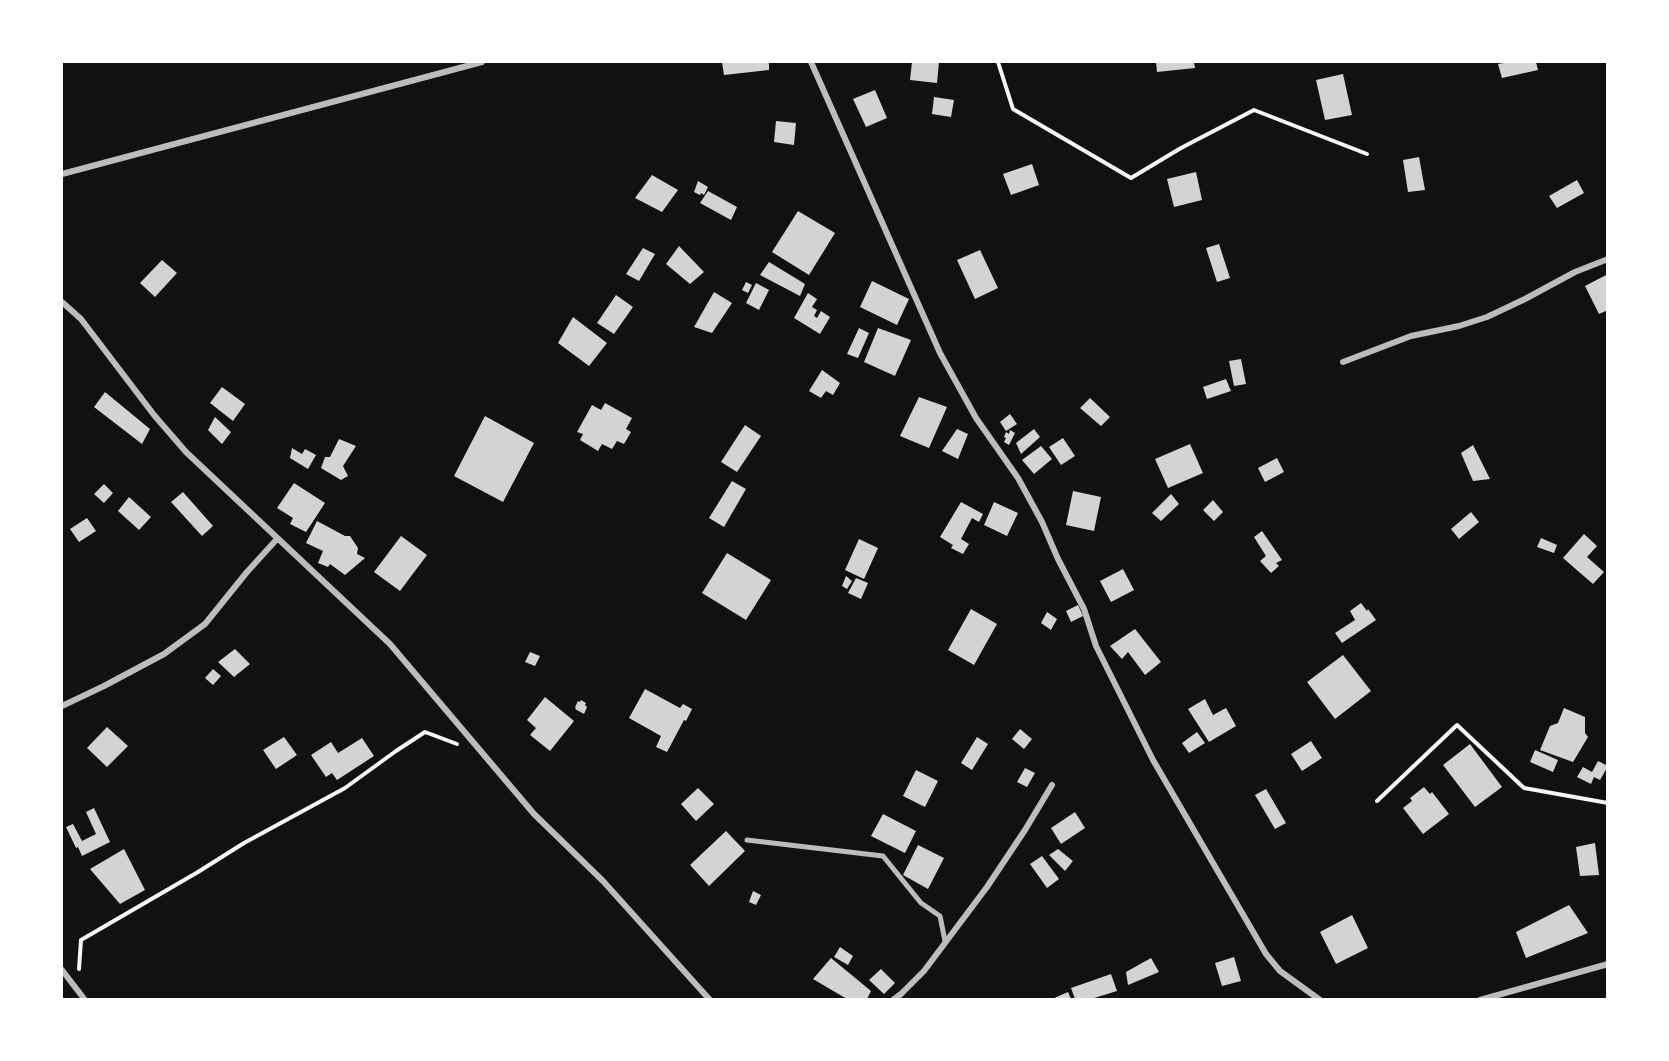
<!DOCTYPE html>
<style>
body{margin:0}
#map{position:relative;width:1669px;height:1061px;overflow:hidden;background:#111;font-family:Raleway,sans-serif}
canvas{display:block}
.frame{position:absolute;inset:0;border:63px solid #fff;pointer-events:none}
</style>
<div id="map">
<canvas width="1669" height="1061"></canvas>
<div class="frame"></div>
</div>
<script>
const context = document.querySelector('canvas').getContext('2d');
context.lineJoin = 'round';
function fillPath(path, color) {
  context.fillStyle = color;
  context.fill(path, 'evenodd');
}
function poly(rows) {
  const path = new Path2D();
  for (const r of rows) {
    path.moveTo(r[0], r[1]);
    for (let i = 2; i < r.length; i += 2) path.lineTo(r[i], r[i + 1]);
  }
  return path;
}
function strokePath(path, color, width, dash) {
  context.strokeStyle = color;
  context.lineWidth = width;
  context.lineCap = dash ? 'butt' : 'round';
  context.setLineDash(dash || []);
  context.stroke(path);
}
fillPath(poly([
 [722,62,769,62,769,70,724,75],
 [912,62,939,62,937,83,910,80],
 [1156,62,1194,62,1195,68,1157,72],
 [1509,62,1536,62,1538,70,1502,78,1498,64],
 [1343,74,1352,115,1325,120,1316,80],
 [875,90,887,118,866,127,853,99],
 [934,97,954,100,951,117,932,114],
 [776,121,796,123,794,145,774,142],
 [1419,157,1425,190,1408,192,1403,160],
 [1032,164,1039,185,1011,195,1003,174],
 [1196,172,1202,200,1174,207,1167,179],
 [652,175,678,190,662,212,635,198],
 [1577,180,1584,193,1557,208,1549,196],
 [698,181,708,187,704,195,701,193,700,195,694,192],
 [708,191,737,207,731,220,700,203],
 [798,211,835,233,809,275,772,252],
 [1219,244,1230,278,1217,282,1206,248],
 [679,246,704,272,690,284,666,264],
 [643,248,655,254,639,281,626,274],
 [980,250,998,288,975,299,957,260],
 [162,260,177,273,155,297,140,283],
 [769,262,805,284,800,296,760,275],
 [1608,274,1608,310,1599,314,1585,286],
 [872,281,909,299,897,325,860,307],
 [746,282,752,285,748,293,742,290],
 [756,283,769,290,759,310,746,303],
 [714,292,732,303,712,333,694,327],
 [808,293,817,299,812,307,817,310,814,316,817,318,821,311,830,317,820,334,794,318],
 [616,295,633,307,614,334,597,323],
 [573,317,607,343,589,366,558,343],
 [859,328,869,333,858,358,847,354],
 [878,328,911,340,895,376,864,362],
 [1241,359,1246,384,1234,386,1229,361],
 [822,370,840,383,833,395,826,391,821,398,809,391],
 [1226,379,1231,391,1207,399,1203,387],
 [222,387,245,404,233,421,210,403],
 [105,392,150,429,142,444,94,407],
 [919,397,947,407,929,448,900,436],
 [1090,398,1110,417,1101,426,1080,408],
 [605,403,632,418,626,429,631,432,624,444,617,441,612,449,602,444,598,451,580,440,583,434,577,432,592,405,601,410],
 [1010,414,1017,424,1006,431,1000,422],
 [485,416,534,443,503,502,454,476],
 [215,417,231,432,222,444,208,430],
 [745,425,761,436,737,472,721,462],
 [957,429,968,434,958,459,942,451],
 [1034,429,1040,437,1021,454,1016,443],
 [1010,430,1015,433,1009,445,1004,442,1006,438,1004,437,1006,432,1009,434],
 [1063,438,1075,456,1061,465,1049,447],
 [339,439,356,446,343,466,348,476,341,480,321,468,325,457,330,457],
 [1190,444,1203,473,1168,488,1155,459],
 [1473,445,1490,479,1473,481,1461,453],
 [1041,446,1052,459,1034,474,1022,460],
 [292,448,302,454,305,449,316,455,308,469,290,458],
 [1277,458,1284,472,1265,482,1258,468],
 [732,481,746,489,724,527,709,518],
 [294,483,325,503,306,532,290,524,293,518,277,508],
 [104,484,113,493,104,503,94,494],
 [1073,491,1101,497,1094,531,1066,525],
 [183,492,213,526,202,536,171,502],
 [1171,494,1179,504,1161,521,1152,513],
 [129,497,151,517,139,530,118,511],
 [1213,500,1223,512,1214,521,1203,510],
 [961,502,983,514,979,522,972,518,961,539,969,544,963,554,951,548,953,545,940,537],
 [994,502,1018,513,1007,536,984,525],
 [1471,512,1479,522,1459,539,1451,529],
 [87,518,96,531,79,542,70,529],
 [317,521,345,536,350,536,358,548,357,554,365,558,345,575,330,564,328,567,318,563,323,551,306,543],
 [1262,531,1282,560,1276,563,1279,566,1271,573,1260,561,1266,556,1254,537],
 [1584,534,1597,546,1587,557,1604,572,1593,584,1563,558],
 [401,536,427,555,400,591,374,572],
 [1541,538,1557,545,1554,553,1537,547],
 [859,539,878,548,864,579,845,570],
 [727,553,771,580,746,620,702,593],
 [1123,569,1134,590,1111,602,1100,581],
 [846,576,852,581,847,589,842,586],
 [856,578,868,583,861,599,848,593],
 [1361,603,1367,611,1368,609,1376,620,1342,643,1335,633,1355,620,1350,611],
 [1078,605,1083,616,1071,622,1066,611],
 [971,609,997,624,974,665,948,650],
 [1047,612,1057,619,1051,630,1041,623],
 [1135,629,1161,662,1145,675,1128,652,1122,659,1110,646],
 [235,649,250,664,234,677,218,662],
 [530,652,540,656,535,666,525,662],
 [1343,655,1371,691,1335,719,1307,682],
 [213,669,221,676,213,685,205,678],
 [645,689,680,708,683,704,692,709,686,721,684,720,667,752,656,747,661,736,629,718],
 [545,697,574,721,550,751,530,735,536,728,527,720],
 [1205,699,1213,715,1226,708,1236,726,1209,742,1188,709],
 [581,700,586,703,585,705,587,707,584,714,575,709,576,708,575,707,578,701,580,702],
 [1564,708,1585,717,1585,733,1588,737,1573,762,1540,750,1550,726,1558,723],
 [107,727,128,746,107,767,87,748],
 [1020,729,1032,739,1024,749,1012,739],
 [1197,732,1205,743,1189,753,1182,743],
 [284,737,297,755,276,769,263,750],
 [977,737,988,744,972,770,961,763],
 [362,738,374,756,337,780,332,773,326,777,311,755,331,742,338,753],
 [1311,741,1322,758,1302,771,1291,754],
 [1470,744,1502,787,1475,807,1443,765],
 [1535,750,1558,760,1553,772,1530,762],
 [1598,761,1608,766,1600,780,1594,777,1591,784,1577,777,1583,767,1592,772],
 [1025,768,1035,773,1027,787,1017,782],
 [916,770,938,781,925,807,903,796],
 [1424,787,1430,794,1432,792,1449,814,1423,834,1403,808,1412,801,1410,798],
 [698,788,714,804,696,821,681,804],
 [1266,789,1286,823,1275,829,1255,795],
 [94,808,110,842,82,856,78,847,76,848,66,827,73,824,82,841,96,834,86,812],
 [1075,812,1085,828,1061,844,1051,828],
 [883,814,916,831,905,853,871,836],
 [726,831,745,851,709,886,690,865],
 [1595,843,1599,875,1580,876,1576,847],
 [918,845,944,858,928,889,903,875],
 [124,849,145,890,120,904,90,869],
 [1058,849,1073,861,1065,871,1049,855],
 [1042,856,1059,879,1047,888,1030,864],
 [753,891,761,895,756,905,749,902],
 [1569,905,1588,933,1526,958,1516,932],
 [1352,915,1368,948,1336,964,1320,932],
 [840,947,853,956,848,965,834,957],
 [1234,957,1241,981,1222,986,1215,963],
 [831,958,871,991,867,999,847,999,813,979],
 [1151,958,1159,972,1128,985,1126,972],
 [881,969,895,983,884,994,869,980],
 [1111,974,1117,991,1091,999,1075,999,1071,988],
 [1068,992,1071,999,1052,999]
]), '#d3d3d3');
strokePath(poly([
 [998,62,1013,109,1131,178,1181,148,1254,110,1367,154],
 [1377,801,1457,725,1524,788,1608,803],
 [79,969,81,940,198,872,244,843,345,788,396,751,425,732,457,744]
]), '#f5f5f5', 4);
strokePath(poly([
 [747,840,883,856,921,903,940,916,945,941]
]), '#bcbcbc', 5);
strokePath(poly([
 [811,62,940,353,976,418,1018,478,1042,522,1058,559,1084,609,1096,646,1153,760,1266,954,1280,971,1320,1000],
 [62,174,482,62],
 [62,302,81,319,154,415,186,452,390,644,534,814,603,881,710,1000],
 [1343,362,1411,336,1459,326,1487,317,1525,299,1575,272,1608,259],
 [62,706,104,686,164,654,205,624,247,572,277,539],
 [62,970,85,1000],
 [893,1000,901,994,924,971,987,887,1025,830,1052,785],
 [1480,1000,1608,964]
]), '#bcbcbc', 6);
</script>
